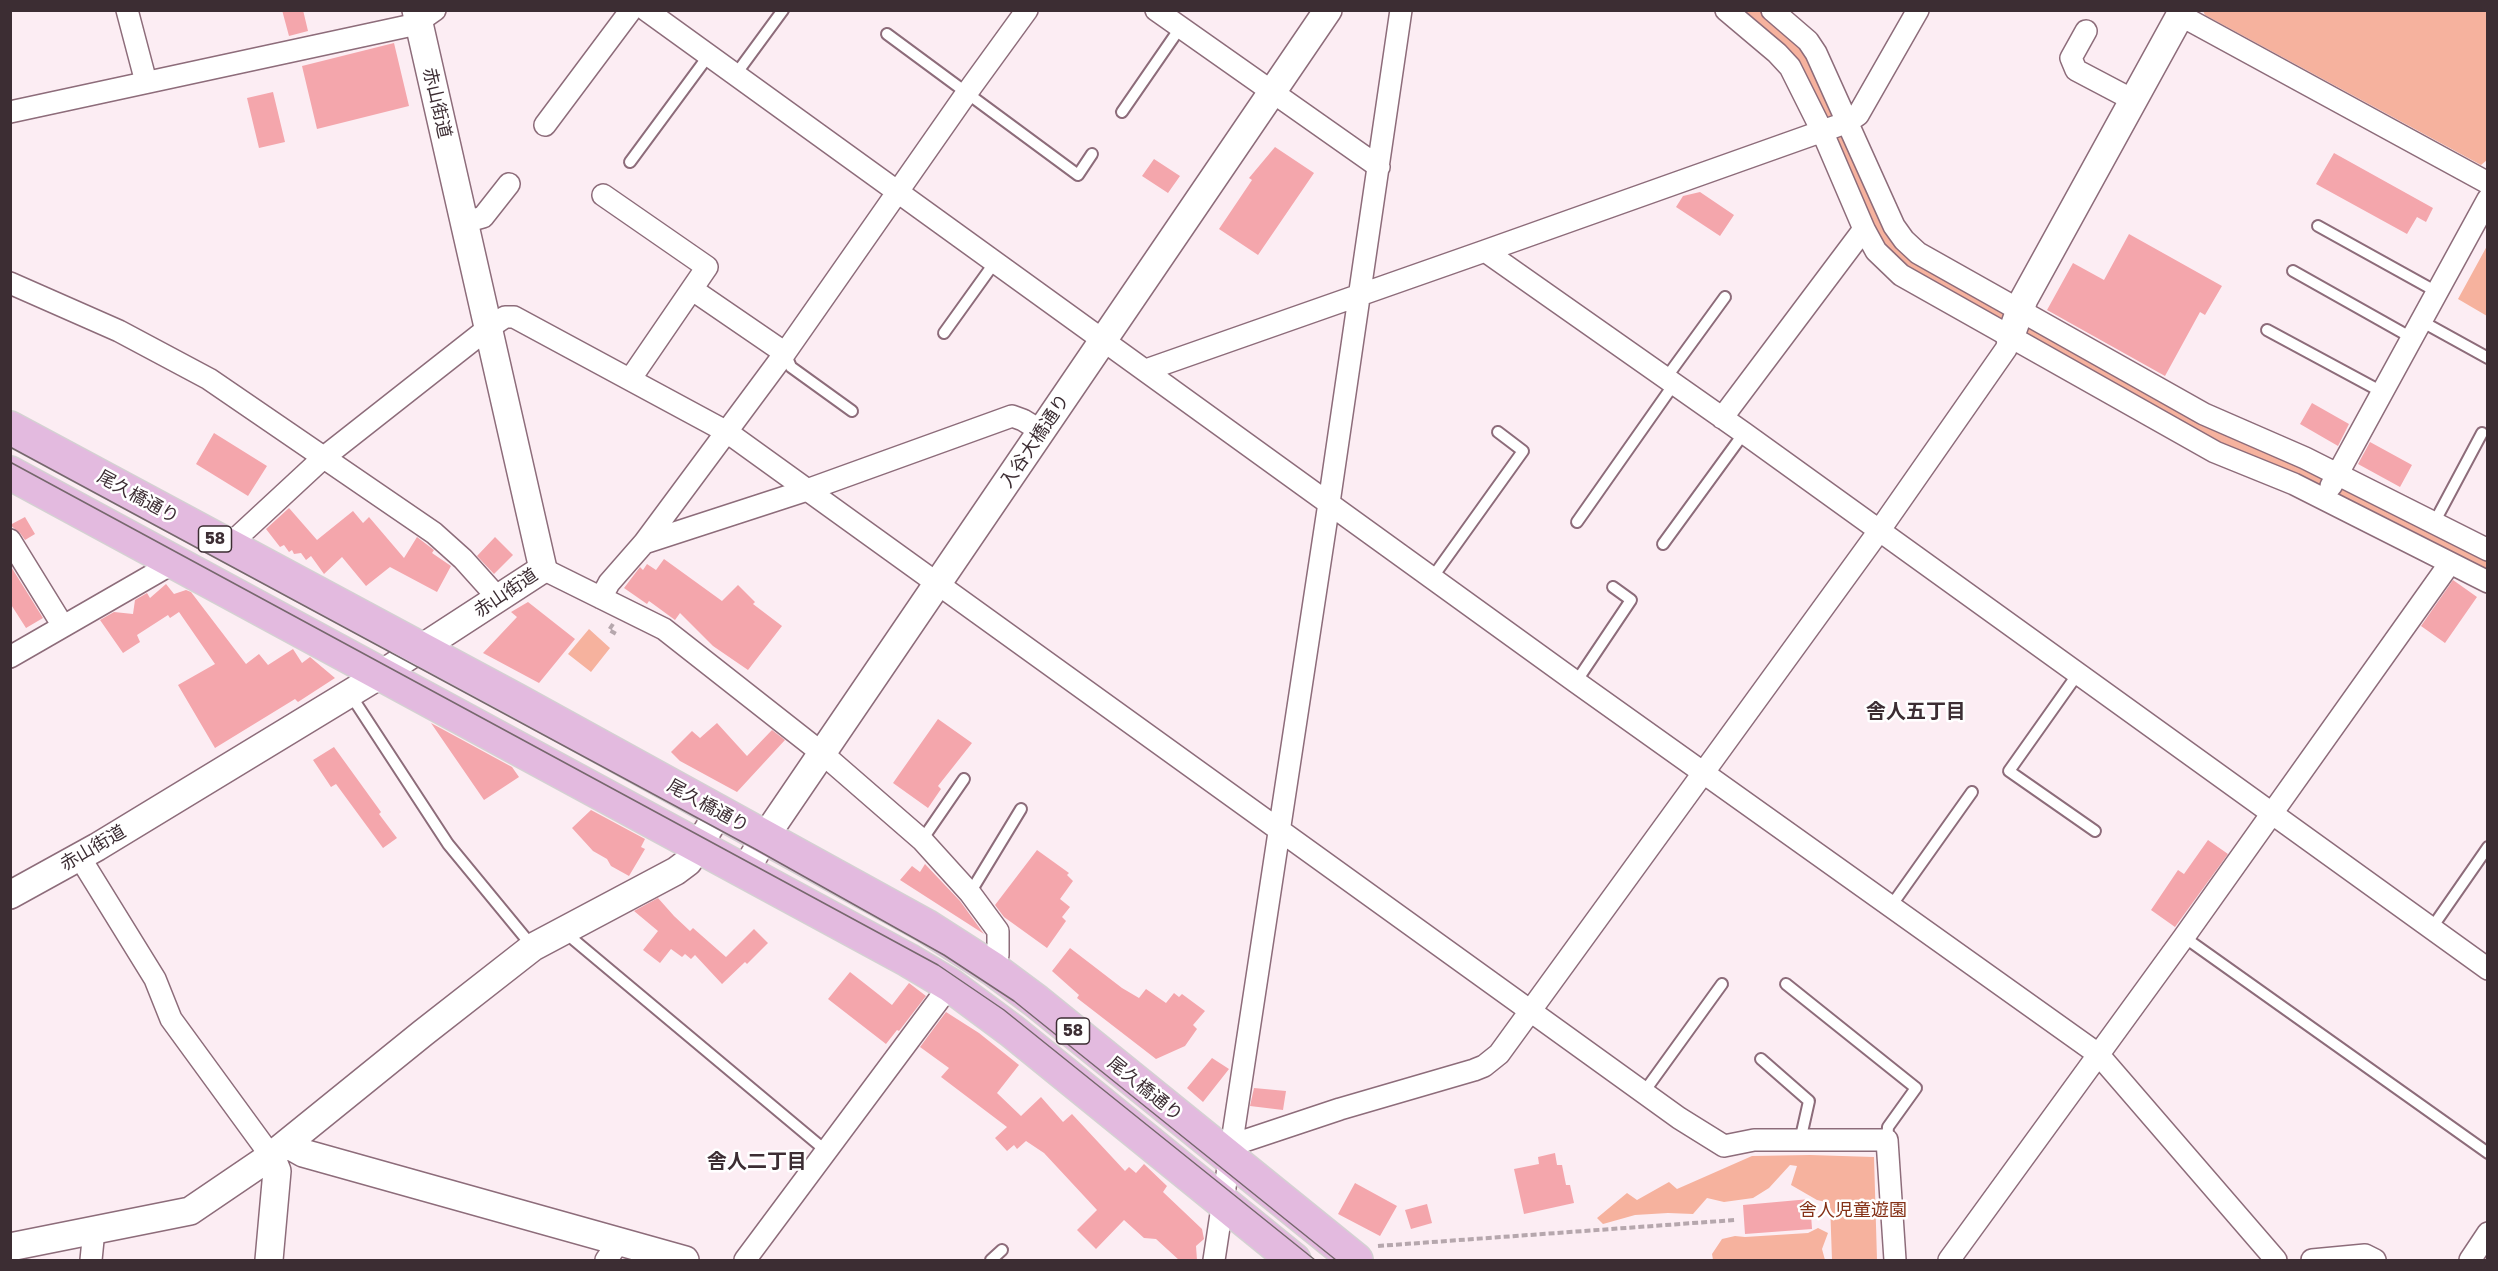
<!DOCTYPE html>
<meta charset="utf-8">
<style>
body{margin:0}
#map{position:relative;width:2498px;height:1271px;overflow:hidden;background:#fcedf3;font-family:"Golos Text",sans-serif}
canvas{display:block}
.frame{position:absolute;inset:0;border:12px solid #3c2d33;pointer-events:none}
</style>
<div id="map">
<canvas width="2498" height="1271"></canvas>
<div class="frame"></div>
</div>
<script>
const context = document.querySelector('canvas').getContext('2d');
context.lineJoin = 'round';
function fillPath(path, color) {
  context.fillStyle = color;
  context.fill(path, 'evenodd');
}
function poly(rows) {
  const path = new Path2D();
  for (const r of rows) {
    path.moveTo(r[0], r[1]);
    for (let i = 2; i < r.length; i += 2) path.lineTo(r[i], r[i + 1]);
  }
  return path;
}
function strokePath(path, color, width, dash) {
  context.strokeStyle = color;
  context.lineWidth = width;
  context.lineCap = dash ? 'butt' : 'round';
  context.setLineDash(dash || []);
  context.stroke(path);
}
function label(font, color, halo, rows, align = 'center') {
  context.font = font + ' "Golos Text","Noto Sans JP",sans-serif';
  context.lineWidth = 5;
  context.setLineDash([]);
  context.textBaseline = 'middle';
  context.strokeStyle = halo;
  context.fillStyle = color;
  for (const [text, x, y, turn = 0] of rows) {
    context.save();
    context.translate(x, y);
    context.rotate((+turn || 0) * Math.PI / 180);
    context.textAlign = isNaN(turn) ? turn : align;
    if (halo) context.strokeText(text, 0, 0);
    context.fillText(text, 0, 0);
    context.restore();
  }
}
fillPath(poly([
 [1737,11,1763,11,1811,59,1885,222,2300,463,2487,556,2487,574,2200,437,1907,272,1884,252,1798,68],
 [2203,11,2487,11,2487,160,2481,165,2205,15],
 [2487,246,2487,316,2458,299],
 [589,629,610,648,591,672,568,654],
 [1810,1155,1874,1157,1877,1260,1832,1260,1830,1203,1817,1200,1791,1185,1797,1166,1790,1165,1769,1188,1753,1198,1724,1202,1707,1198,1693,1214,1668,1213,1635,1215,1603,1224,1597,1218,1627,1193,1637,1200,1669,1182,1677,1189,1752,1156],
 [1818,1228,1828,1233,1822,1249,1825,1260,1828,1260,1713,1260,1712,1254,1722,1239,1735,1236,1745,1237,1808,1233]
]), '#f6b29e');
fillPath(poly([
 [282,10,303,10,308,31,289,36],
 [394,43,409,106,317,129,302,66],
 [273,92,285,142,259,148,247,98],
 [1275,147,1314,173,1258,255,1219,229,1252,180,1249,178],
 [2334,153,2433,208,2426,222,2417,217,2407,234,2316,184],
 [1154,159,1180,176,1168,193,1142,176],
 [1700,192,1734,215,1720,236,1676,207,1683,196],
 [2129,234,2222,286,2205,315,2200,312,2165,376,2047,310,2073,263,2104,280],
 [2312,403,2349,424,2338,446,2300,424],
 [214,433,267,466,248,496,196,464],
 [2370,442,2412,465,2400,487,2358,464],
 [289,508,317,540,353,511,363,523,369,517,404,558,417,537,434,550,432,553,451,566,437,592,390,567,366,586,342,557,324,574,311,556,306,560,301,553,294,554,292,550,289,552,284,545,280,547,266,529],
 [25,517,35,534,25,540,20,533,10,525],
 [495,537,513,555,494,574,477,556],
 [664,559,722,601,738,585,755,602,753,604,782,626,748,670,713,646,680,613,675,620,649,601,647,604,624,588,640,567,643,570,647,564,656,570],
 [10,565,43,618,26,628,10,603],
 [2453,580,2477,597,2445,643,2421,626],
 [166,584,174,594,186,590,191,592,246,664,259,654,268,665,293,649,302,663,310,657,335,678,298,702,295,699,215,748,178,685,215,664,179,612,170,618,168,615,137,635,140,642,123,653,100,620,114,612,133,614,135,600,147,593,150,598],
 [528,602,575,639,539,683,483,653,517,617,511,612],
 [938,719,972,743,938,786,941,789,928,808,893,783],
 [431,723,512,767,519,777,484,800],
 [717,723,747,756,772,730,785,740,737,792,680,761,671,752,692,731,700,738],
 [334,747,381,812,379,814,397,838,383,848,336,784,331,787,313,760],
 [591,810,645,839,641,847,645,849,629,876,611,866,607,859,593,851,572,828],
 [2208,840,2228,854,2175,927,2151,910,2178,870,2184,874],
 [1037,850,1069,873,1067,875,1073,881,1060,899,1070,907,1062,917,1066,921,1047,948,1004,917,995,905],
 [925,864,960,901,984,934,900,880,912,866,920,872],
 [658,898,674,916,690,931,693,928,726,957,754,929,768,943,747,964,745,962,722,984,695,955,691,959,685,954,682,957,671,949,660,963,643,950,658,931,634,911],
 [1070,948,1122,988,1139,998,1146,989,1166,1003,1174,993,1179,997,1182,994,1205,1011,1193,1025,1197,1029,1185,1046,1156,1059,1077,998,1079,995,1052,971],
 [850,972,892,1005,909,983,926,996,899,1031,897,1030,886,1044,828,999],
 [946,1012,979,1033,1019,1065,997,1093,1021,1116,1041,1097,1063,1122,1072,1114,1125,1171,1129,1167,1136,1173,1144,1164,1167,1186,1163,1192,1202,1229,1204,1239,1196,1246,1197,1260,1179,1260,1156,1239,1144,1238,1124,1220,1096,1249,1077,1230,1097,1210,1044,1153,1026,1141,1017,1149,1014,1145,1007,1151,995,1138,1007,1127,941,1077,949,1068,920,1047],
 [1212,1058,1229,1069,1203,1102,1187,1088],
 [1254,1088,1286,1091,1283,1110,1250,1106],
 [1555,1153,1557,1165,1562,1165,1566,1185,1570,1185,1574,1203,1524,1214,1514,1169,1539,1164,1538,1157],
 [1355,1183,1397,1206,1380,1236,1338,1214],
 [1810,1199,1812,1229,1745,1234,1743,1205],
 [1427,1204,1432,1223,1411,1229,1405,1210]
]), '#f4a6ac');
const service = poly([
 [887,34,1078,175,1092,154],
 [736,74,783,10],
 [1122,112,1180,28],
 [630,162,709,55],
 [2318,226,2437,292],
 [2293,271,2412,338],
 [2421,321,2488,358],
 [2267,330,2382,392],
 [944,333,995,262],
 [785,353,791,367,852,411],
 [1666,378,1725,297],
 [1577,522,1674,384],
 [2434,523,2482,433],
 [1663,544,1744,433],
 [1432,578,1523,451,1498,432],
 [2077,675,2009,771,2095,831],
 [1576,682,1631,600,1613,587],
 [350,694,448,844,532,946],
 [922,840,964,779],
 [970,893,1021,809],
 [1891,906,1972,792],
 [567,929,574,940,825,1150],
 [2431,929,2488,847],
 [2184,937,2488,1153],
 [1786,984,1916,1088,1888,1127,1887,1140],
 [1761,1059,1809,1101,1800,1141],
 [1644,1092,1722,984],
 [991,1260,1002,1250]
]);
const minor = poly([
 [127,10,146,82],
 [646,10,1576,682,2098,1054,2276,1260],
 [1156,10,1379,167],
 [1726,10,1777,53,1790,67,1822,131,1864,229,1876,251,1901,275,2215,452,2294,484,2488,582],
 [1772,10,1808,41,1816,53,1894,226,1904,240,1918,253,2204,414,2305,458,2488,550],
 [1918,10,1858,115,1848,122,1485,251,1744,433,2488,969],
 [2180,15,2488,183],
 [2086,31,2071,58,2076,70,2133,100],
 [10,112,408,26,418,22,435,10],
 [545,125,631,10],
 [603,195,707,267,631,378],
 [465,222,483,217,509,184],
 [10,283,119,331,209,379,434,533,463,559,499,599],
 [693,290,785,353],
 [1146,370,1485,251],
 [1722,418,1864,229],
 [2331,486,2488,199],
 [10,540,63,626],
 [644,543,807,490,1012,416,1023,420,1041,431],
 [228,546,323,458,487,329,505,317,514,317,727,432,1679,1118,1724,1146,1754,1140,1887,1140,1895,1260],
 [543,569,664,629,823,754,922,840,970,893,998,931,998,955,993,969],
 [601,598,609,583,644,543,785,353,966,94,1027,10],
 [10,657,175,562],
 [79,856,155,979,171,1019,271,1156],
 [1230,1158,1241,1142,1340,1109,1474,1070,1484,1066,1499,1054,1879,531,2006,349,2010,338],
 [91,1260,94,1230],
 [606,1260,619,1242],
 [745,1260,950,985],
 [1214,1260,1329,503,1401,10],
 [1949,1260,2184,937,2450,563],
 [2312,1260,2365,1255,2375,1260],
 [2470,1260,2488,1233]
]);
const tertiary = poly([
 [2010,338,2024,299,2183,10],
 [744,872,765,837,1328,10],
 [10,895,97,847,380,675,543,569,416,10],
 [287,1144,303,1153,685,1260],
 [10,1247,190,1211,271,1156,423,1033,533,947,676,871,688,862,719,812],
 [269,1260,277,1171,271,1156]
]);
const primary = poly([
 [10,428,516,700,926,926,993,969,1036,1001,1356,1260],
 [10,473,908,960,950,985,1012,1031,1294,1260]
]);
strokePath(service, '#8d6c7a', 14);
strokePath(minor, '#8d6c7a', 24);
strokePath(tertiary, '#8d6c7a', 30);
strokePath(primary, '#d4d1d2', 36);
strokePath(poly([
 [613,624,609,630,618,635],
 [1378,1246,1735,1220]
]), '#b6a7ad', 4, [6, 3]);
strokePath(service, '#fff', 10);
strokePath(minor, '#fff', 21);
strokePath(tertiary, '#fff', 27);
strokePath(primary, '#e3badf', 33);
strokePath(poly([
 [10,447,755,849,944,955,1014,1001,1336,1260],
 [10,462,938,965,1004,1010,1315,1260]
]), '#76676d', 1.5);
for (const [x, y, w] of [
 [215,539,33],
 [1073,1031,33]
]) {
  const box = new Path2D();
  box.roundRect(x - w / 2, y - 13, w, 26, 4.5);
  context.fillStyle = '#fff';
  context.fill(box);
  strokePath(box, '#3c2d33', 1.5);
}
label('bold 16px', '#3c2d33', null, [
 ["58",215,539],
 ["58",1073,1031]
]);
label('18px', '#3c2d33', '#fff', [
 ["赤山街道",437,103,77],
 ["入谷大橋通り",1035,441,-56],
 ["尾久橋通り",138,497,29],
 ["赤山街道",506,593,-34],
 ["尾久橋通り",708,806,29],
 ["赤山街道",93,848,-30],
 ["尾久橋通り",1145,1089,39]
]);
label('18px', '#843016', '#fff', [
 ["舎人児童遊園",1853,1210]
]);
label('bold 20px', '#3c2d33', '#fff', [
 ["舎人五丁目",1916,712],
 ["舎人二丁目",757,1162]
]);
</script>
